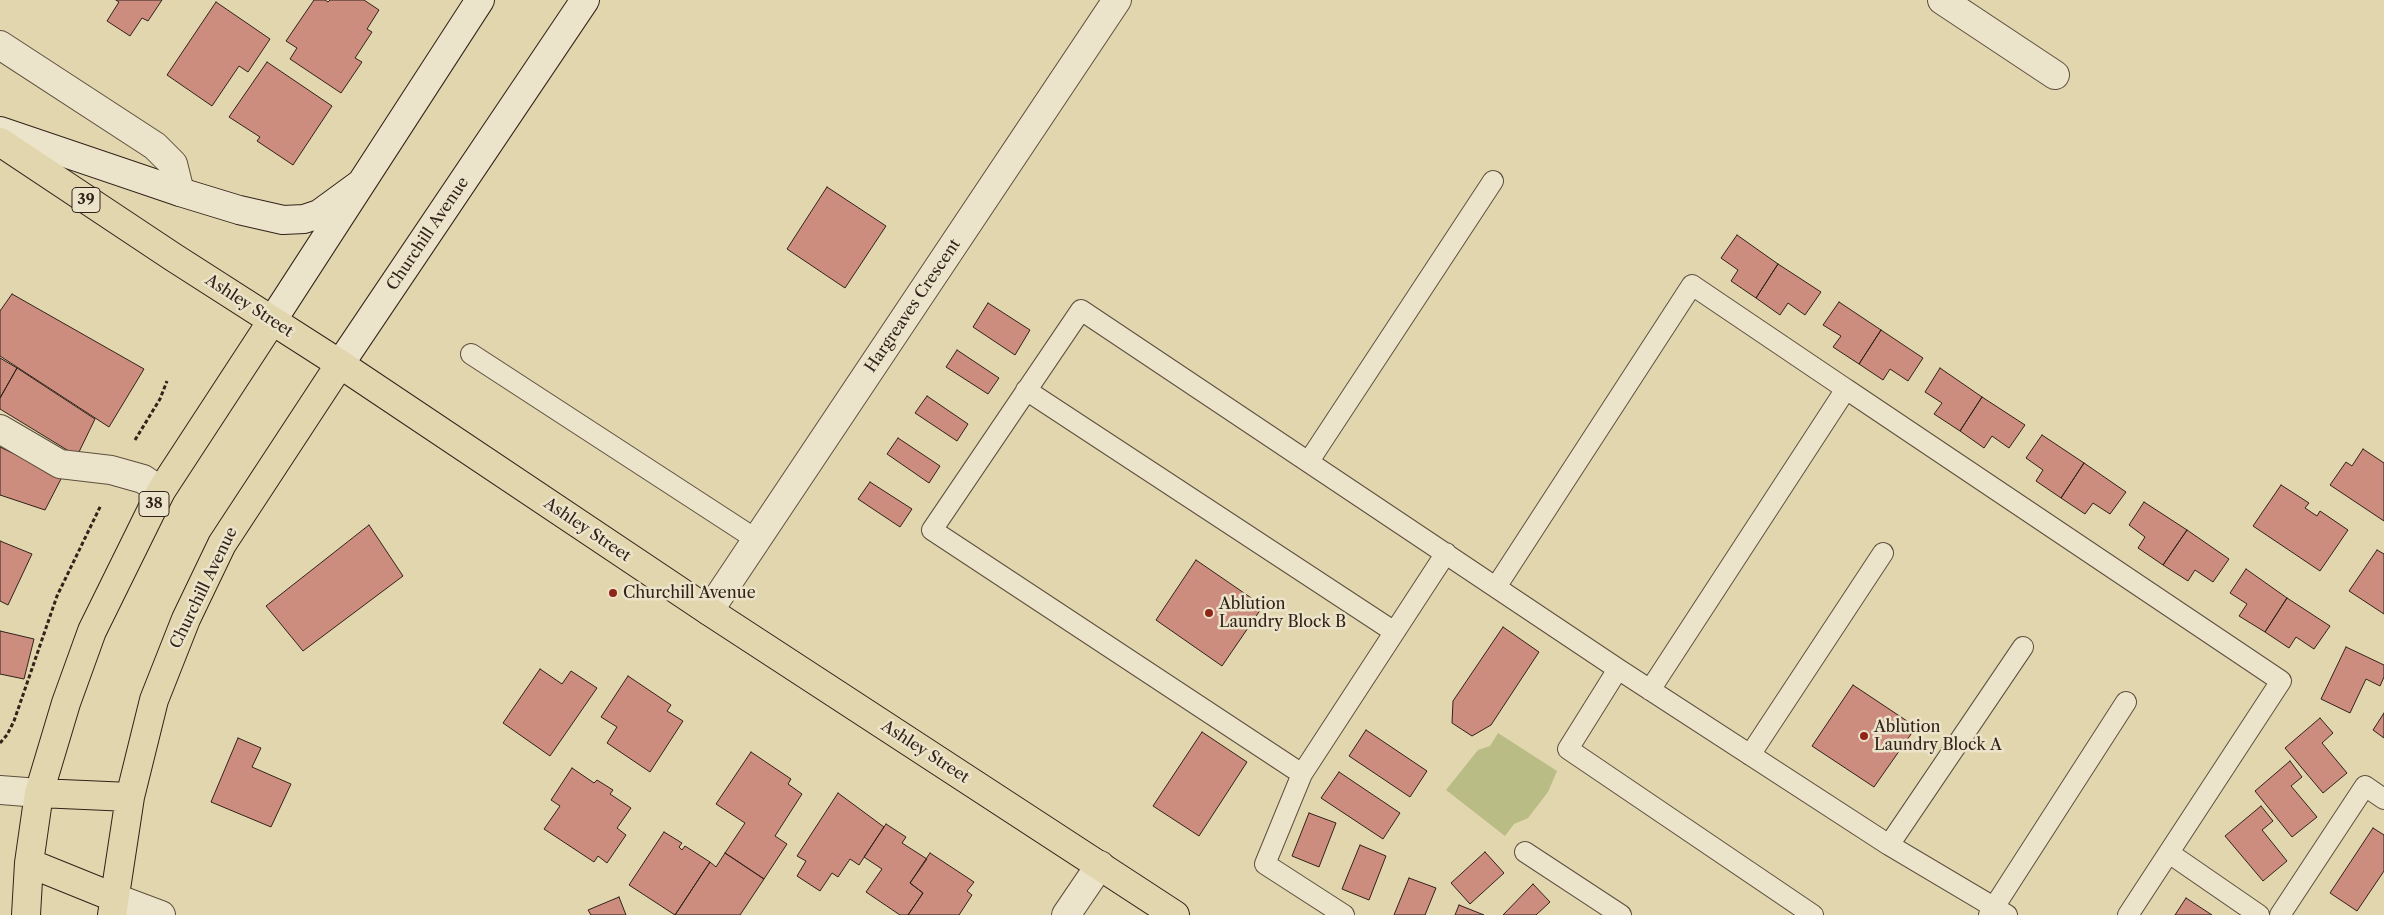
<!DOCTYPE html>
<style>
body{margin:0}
canvas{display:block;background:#e1d6ad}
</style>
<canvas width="2384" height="915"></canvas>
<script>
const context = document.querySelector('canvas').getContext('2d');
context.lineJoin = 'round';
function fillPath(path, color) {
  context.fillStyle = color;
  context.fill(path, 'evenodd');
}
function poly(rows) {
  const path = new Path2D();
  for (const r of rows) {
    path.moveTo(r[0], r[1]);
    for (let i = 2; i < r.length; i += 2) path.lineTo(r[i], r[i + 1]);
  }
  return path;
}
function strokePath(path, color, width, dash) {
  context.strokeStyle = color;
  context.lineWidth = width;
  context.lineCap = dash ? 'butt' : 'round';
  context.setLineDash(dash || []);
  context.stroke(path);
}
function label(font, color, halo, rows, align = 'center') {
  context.font = font + ' "Libre Caslon Text",serif';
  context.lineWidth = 5;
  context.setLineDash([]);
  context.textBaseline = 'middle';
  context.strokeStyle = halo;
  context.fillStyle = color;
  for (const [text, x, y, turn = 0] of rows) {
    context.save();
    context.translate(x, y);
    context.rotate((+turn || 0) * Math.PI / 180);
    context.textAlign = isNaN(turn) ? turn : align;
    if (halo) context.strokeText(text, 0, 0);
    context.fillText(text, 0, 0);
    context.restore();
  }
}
fillPath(poly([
 [1498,733,1557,771,1548,792,1528,818,1514,824,1505,836,1446,790,1478,750,1490,746]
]), '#babc85');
const building = poly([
 [116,0,162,0,148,21,142,18,130,36,107,21,119,2,116,0],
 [314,0,325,0,328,2,330,0,364,0,379,10,367,29,372,32,355,58,362,62,341,93,290,59,297,48,286,41,314,0],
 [216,2,270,39,248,72,239,66,212,106,167,75,216,2],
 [267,62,332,106,293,165,257,141,260,137,229,117,267,62],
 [827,187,886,226,845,288,787,249,827,187],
 [1737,235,1778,264,1756,298,1731,281,1738,270,1721,258,1737,235],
 [1778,264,1821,292,1805,315,1788,303,1780,315,1756,298,1778,264],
 [12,294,144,369,109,427,0,356,0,311,12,294],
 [1839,302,1881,330,1859,364,1833,347,1841,336,1823,325,1839,302],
 [988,303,1030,330,1015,355,973,327,988,303],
 [1881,330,1923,358,1908,381,1890,369,1883,380,1859,364,1881,330],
 [957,350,999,378,988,394,946,367,957,350],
 [0,358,17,368,0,398,0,358],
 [17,368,95,419,77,456,0,409,0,398,17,368],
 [1940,368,1982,397,1960,431,1934,414,1942,403,1925,392,1940,368],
 [927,396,968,424,957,441,915,413,927,396],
 [1982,397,2025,425,2009,448,1992,436,1984,448,1960,431,1982,397],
 [2042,435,2084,463,2061,498,2036,481,2043,470,2026,458,2042,435],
 [898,438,940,466,929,483,887,454,898,438],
 [0,447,62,477,45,510,0,495,0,447],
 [2363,449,2384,463,2384,521,2330,485,2346,462,2352,466,2363,449],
 [2084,463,2126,492,2110,514,2093,503,2085,514,2061,498,2084,463],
 [870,482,912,509,900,527,858,499,870,482],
 [2281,485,2309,503,2305,508,2317,516,2320,511,2348,530,2320,571,2253,526,2281,485],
 [2144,502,2187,530,2163,565,2138,548,2145,537,2129,525,2144,502],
 [369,525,403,576,303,651,266,606,369,525],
 [2187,530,2229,559,2213,582,2195,570,2188,581,2163,565,2187,530],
 [0,541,32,554,8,605,0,601,0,541],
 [2377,550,2384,554,2384,614,2349,591,2377,550],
 [1196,560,1263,606,1222,666,1156,620,1196,560],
 [2246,569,2287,598,2265,632,2239,616,2247,604,2230,593,2246,569],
 [2287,598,2330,626,2314,649,2296,637,2289,648,2265,632,2287,598],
 [1503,627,1539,652,1491,725,1472,736,1452,723,1453,701,1503,627],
 [0,631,34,639,24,679,0,674,0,631],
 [2346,647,2384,665,2384,677,2380,686,2366,679,2350,713,2321,699,2346,647],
 [540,669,562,684,571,671,597,688,550,756,503,723,540,669],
 [628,676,671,705,667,711,683,721,650,772,607,743,617,727,601,717,628,676],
 [1853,685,1916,727,1874,787,1812,746,1853,685],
 [2384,713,2384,738,2373,730,2384,713],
 [2320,718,2333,733,2322,743,2347,773,2323,793,2285,748,2320,718],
 [1366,730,1427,771,1410,797,1349,756,1366,730],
 [1202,732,1247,762,1199,836,1153,806,1202,732],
 [238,738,261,748,252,767,291,784,271,827,211,802,238,738],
 [751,752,791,779,788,784,802,794,775,836,787,844,764,879,725,853,745,823,716,804,751,752],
 [2290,761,2302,777,2291,786,2317,817,2292,837,2255,791,2290,761],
 [572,768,594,783,597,780,613,790,610,794,631,808,617,828,626,835,607,863,598,856,594,862,544,829,560,806,551,800,572,768],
 [1339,772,1400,813,1383,839,1321,798,1339,772],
 [838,793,884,827,859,865,850,859,838,877,832,873,820,891,797,876,806,861,797,856,838,793],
 [2261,806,2273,821,2262,830,2287,861,2263,881,2225,836,2261,806],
 [1309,813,1336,823,1319,867,1292,856,1309,813],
 [886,824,906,837,902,843,927,859,910,883,923,893,908,915,900,915,866,892,882,869,864,857,886,824],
 [2373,828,2384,835,2384,871,2357,911,2330,893,2373,828],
 [664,832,682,843,679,847,682,850,685,846,710,862,675,915,629,885,664,832],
 [1360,845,1386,856,1369,900,1342,889,1360,845],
 [1485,852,1504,873,1470,904,1451,883,1485,852],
 [725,853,764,879,740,915,675,915,710,862,716,867,725,853],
 [930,853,974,882,967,891,972,895,959,915,908,915,923,893,910,883,930,853],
 [1409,878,1436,888,1425,915,1394,915,1409,878],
 [1533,884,1550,902,1536,915,1503,915,1533,884],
 [619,897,626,915,591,915,588,910,619,897],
 [2186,898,2212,915,2175,915,2186,898],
 [1459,905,1484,915,1455,915,1459,905]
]);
fillPath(building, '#cc8d7f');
strokePath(building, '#32221a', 1);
const lane = poly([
 [471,354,757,540],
 [1846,389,2281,681,2128,915],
 [1026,390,1393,631],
 [1309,461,1493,181],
 [1496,587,1692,285,1846,389,1650,690],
 [1618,669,1568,749,1813,915],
 [1750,755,1883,553],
 [1302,774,932,530,1081,310,1618,669,1889,845,2007,915],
 [1889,845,2023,647],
 [1525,852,1621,915],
 [2169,853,2259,915],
 [1344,915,1265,864,1302,774,1446,553],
 [1989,915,2126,702],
 [2280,915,2365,786,2384,799]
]);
const street = poly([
 [1942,0,2055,75],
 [0,45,155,146,173,164,180,192],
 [0,429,60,464,111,470,143,479,161,491],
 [709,611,1117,0],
 [0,790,39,793],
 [113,897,161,915],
 [1066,915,1100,865]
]);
const secondary = poly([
 [0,131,180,192,239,210,283,220,304,219,319,214,360,184],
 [272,321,480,0],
 [340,364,585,0]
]);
const primary = poly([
 [0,142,173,257,340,364,709,611,1175,915],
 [39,793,130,797],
 [29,863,113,897],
 [26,915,29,863,39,793,66,703,92,631,161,491,272,321],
 [112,915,130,797,154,700,186,619,222,544,340,364]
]);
strokePath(lane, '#5e4f3f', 22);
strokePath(street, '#5e4f3f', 30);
strokePath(secondary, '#32221a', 30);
strokePath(primary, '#32221a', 30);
strokePath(poly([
 [135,440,160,399,167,381],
 [0,743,7,735,14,721,57,596,101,505]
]), '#32221a', 3, [4, 2.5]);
strokePath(lane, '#ece4ca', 20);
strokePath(street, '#ece4ca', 28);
strokePath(secondary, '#ece4ca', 28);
strokePath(primary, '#e1d6ad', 28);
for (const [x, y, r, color] of [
 [613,593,5,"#8f2418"],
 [1209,613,5,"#8f2418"],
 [1864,736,5,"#8f2418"]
]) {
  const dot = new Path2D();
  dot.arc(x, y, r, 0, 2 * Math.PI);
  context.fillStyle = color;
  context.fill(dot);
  strokePath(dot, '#ece4ca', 2);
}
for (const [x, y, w] of [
 [86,200,28],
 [154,504,30]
]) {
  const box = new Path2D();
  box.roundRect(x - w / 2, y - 12.5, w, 25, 4);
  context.fillStyle = '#ece4ca';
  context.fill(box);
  strokePath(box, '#32221a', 1);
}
label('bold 15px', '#32221a', null, [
 ["39",86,200],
 ["38",154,504]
]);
label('16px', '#32221a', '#ece4ca', [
 ["Churchill Avenue",428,234,-56],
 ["Ashley Street",249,306,33],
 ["Hargreaves Crescent",913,306,-56],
 ["Ashley Street",587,530,34],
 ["Churchill Avenue",204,588,-64],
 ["Ashley Street",925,752,33]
]);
label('16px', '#32221a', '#ece4ca', [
 ["Churchill Avenue",623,593],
 ["Ablution",1219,604],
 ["Laundry Block B",1219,622],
 ["Ablution",1874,727],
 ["Laundry Block A",1874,745]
], 'left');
</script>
